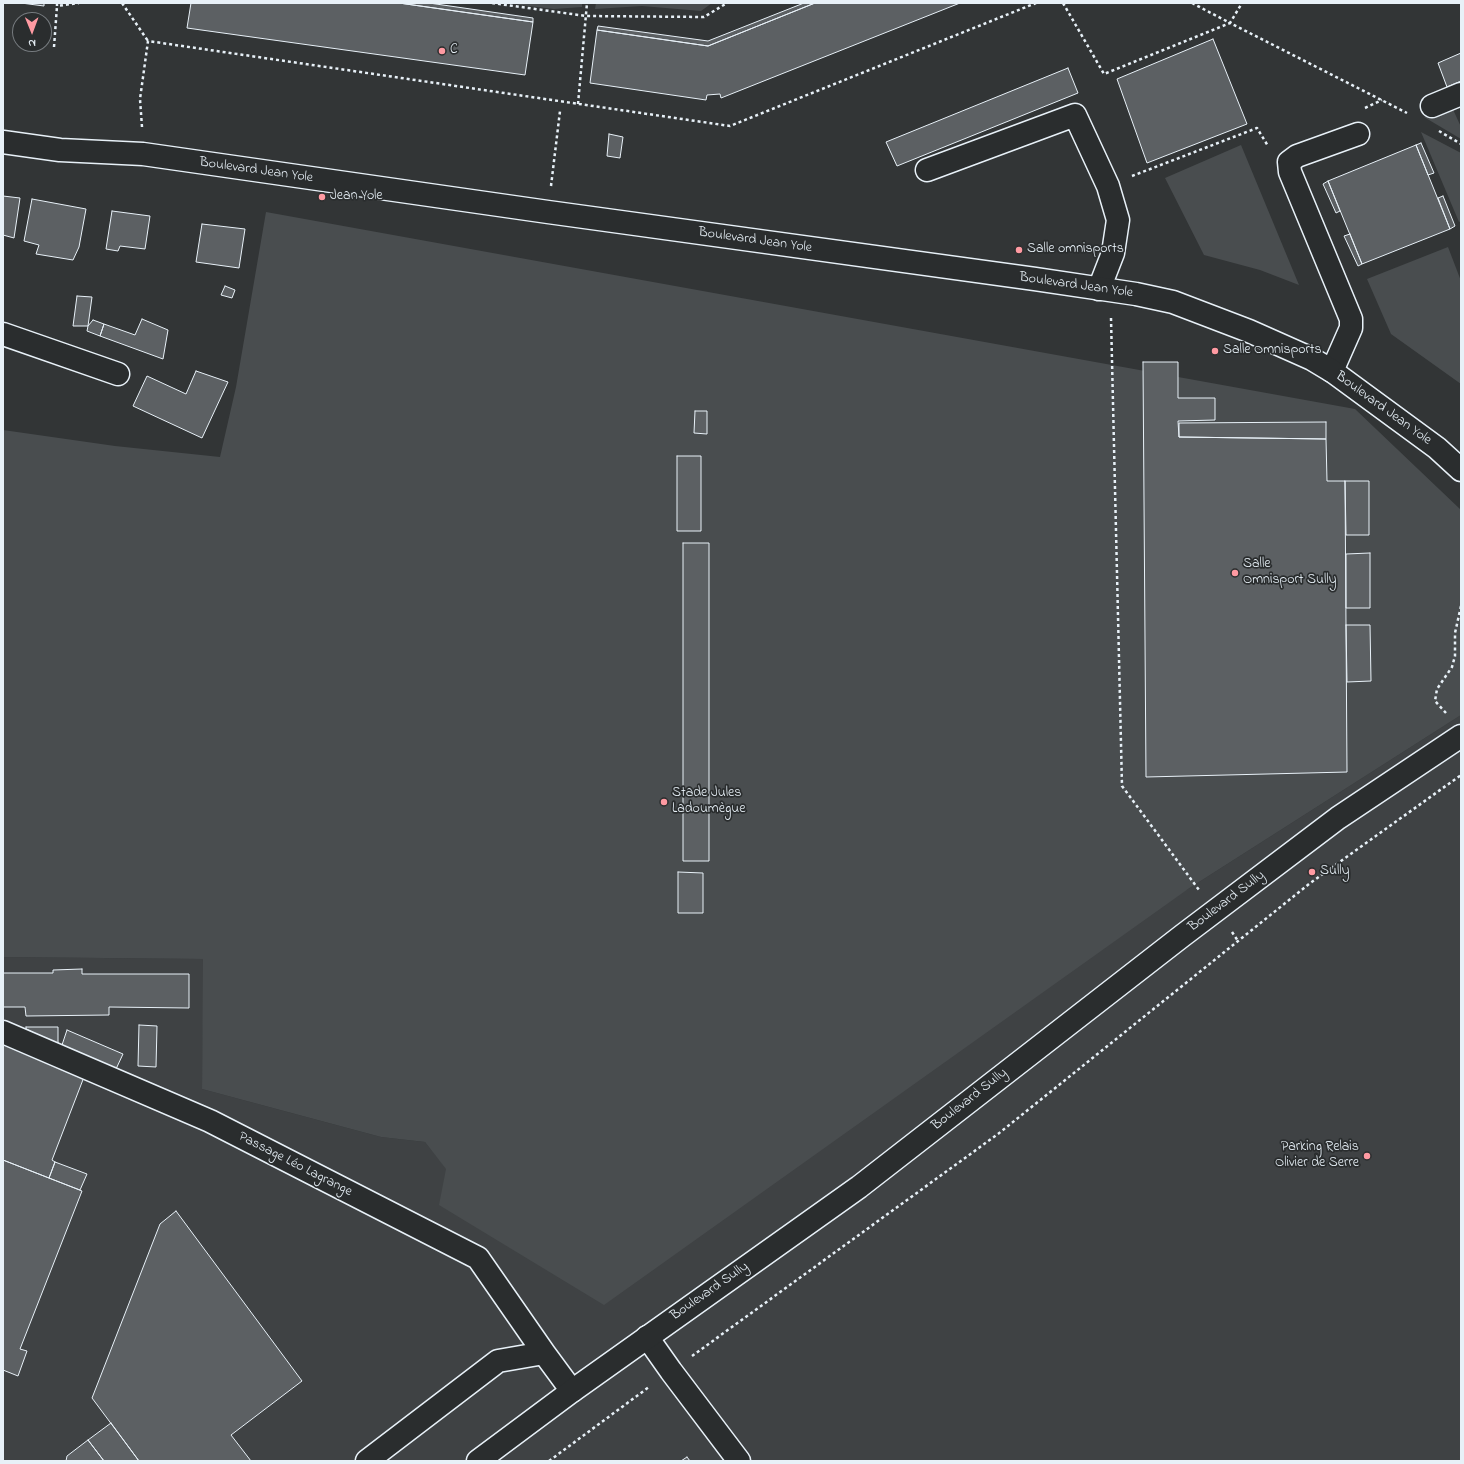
<!DOCTYPE html>
<meta charset="utf-8">
<style>
body{margin:0}
#map{position:relative;width:1464px;height:1464px;overflow:hidden;background:#323536;font-family:"Indie Flower",sans-serif}
canvas{display:block}
.frame{position:absolute;inset:0;border:4px solid #e8f1f8;pointer-events:none}
.north{position:absolute;left:12px;top:12px;width:40px;height:40px;box-sizing:border-box;background:#2a2d2e;border:1px solid #767b7f;border-radius:50%;rotate:179deg;font-size:11px;font-weight:700;line-height:16px;text-align:center;color:#e8f1f8}
.north::after{content:'';display:block;margin:auto;width:14px;height:18px;background:#ff9aa2;clip-path:polygon(50% 0,100% 100%,50% 72%,0 100%)}
</style>
<div id="map">
<canvas width="1464" height="1464"></canvas>
<div class="frame"></div>
<div class="north">N</div>
</div>
<script>
const context = document.querySelector('canvas').getContext('2d');
context.lineJoin = 'round';
function fillPath(path, color) {
  context.fillStyle = color;
  context.fill(path, 'evenodd');
}
function poly(rows) {
  const path = new Path2D();
  for (const r of rows) {
    path.moveTo(r[0], r[1]);
    for (let i = 2; i < r.length; i += 2) path.lineTo(r[i], r[i + 1]);
  }
  return path;
}
function strokePath(path, color, width, dash) {
  context.strokeStyle = color;
  context.lineWidth = width;
  context.lineCap = dash ? 'butt' : 'round';
  context.setLineDash(dash || []);
  context.stroke(path);
}
function label(font, color, halo, rows, align = 'center') {
  context.font = font + ' "Indie Flower",sans-serif';
  context.lineWidth = 3.5;
  context.setLineDash([]);
  context.textBaseline = 'middle';
  context.strokeStyle = halo;
  context.fillStyle = color;
  for (const [text, x, y, turn = 0] of rows) {
    context.save();
    context.translate(x, y);
    context.rotate((+turn || 0) * Math.PI / 180);
    context.textAlign = isNaN(turn) ? turn : align;
    if (halo) context.strokeText(text, 0, 0);
    context.fillText(text, 0, 0);
    context.restore();
  }
}
fillPath(poly([
 [1461,715,1461,1461,3,1461,3,957,204,959,202,1089,381,1137,425,1142,446,1168,1188,889]
]), '#3f4244');
fillPath(poly([
 [512,3,582,3,582,7,554,9,520,5],
 [596,3,712,3,701,11,642,6,595,9],
 [1451,105,1461,127,1461,139,1424,117],
 [1421,132,1461,153,1461,221,1459,222],
 [1241,145,1299,285,1260,270,1204,255,1165,178],
 [266,212,1355,409,1461,510,1461,715,1188,889,604,1305,439,1205,446,1169,425,1142,381,1137,202,1089,203,959,3,957,3,430,115,446,220,457,236,387],
 [1448,247,1461,281,1461,384,1391,334,1367,279]
]), '#494d4f');
const building = poly([
 [21,3,44,3,44,6,21,3],
 [191,3,399,3,533,22,525,75,187,28,191,3],
 [399,3,429,3,533,18,533,22,399,3],
 [804,3,815,3,708,46,597,30,598,26,708,41,804,3],
 [815,3,960,3,721,98,720,94,707,95,706,100,590,83,597,30,708,46,815,3],
 [1213,39,1247,124,1147,163,1117,79,1213,39],
 [1461,53,1461,81,1447,87,1438,63,1461,53],
 [1068,68,1078,93,897,166,886,142,1068,68],
 [609,134,623,137,620,158,607,156,609,134],
 [1421,143,1434,173,1428,175,1416,145,1421,143],
 [1416,145,1450,229,1362,264,1328,181,1416,145],
 [1328,181,1340,211,1336,213,1323,184,1328,181],
 [3,196,20,198,14,238,3,235,3,196],
 [1443,196,1455,226,1450,229,1438,198,1443,196],
 [32,199,86,209,79,247,73,260,36,254,39,245,24,241,32,199],
 [112,211,150,216,145,249,120,246,118,251,106,249,112,211],
 [202,224,245,229,239,268,196,262,202,224],
 [1350,234,1362,264,1358,266,1344,236,1350,234],
 [225,286,235,290,232,298,221,295,225,286],
 [77,296,92,297,88,326,73,326,77,296],
 [142,319,168,330,163,359,100,336,104,324,135,335,142,319],
 [93,320,104,324,100,336,87,331,88,326,93,320],
 [1143,362,1178,362,1178,398,1215,398,1215,420,1178,421,1179,437,1326,439,1327,481,1345,481,1347,772,1146,777,1143,362],
 [196,371,228,382,202,438,133,406,147,376,186,394,196,371],
 [695,411,707,411,707,434,694,433,695,411],
 [1326,422,1326,439,1179,437,1179,423,1326,422],
 [677,456,701,456,701,531,677,531,677,456],
 [1345,481,1369,481,1369,535,1346,535,1345,481],
 [683,543,709,543,709,861,683,861,683,543],
 [1370,553,1370,608,1346,608,1346,554,1370,553],
 [1346,625,1370,625,1371,681,1347,682,1346,625],
 [678,872,703,873,703,913,678,913,678,872],
 [82,969,82,974,189,974,189,1008,109,1007,109,1015,26,1016,25,1007,3,1007,3,973,53,973,53,970,82,969],
 [139,1025,157,1026,156,1067,138,1066,139,1025],
 [26,1027,58,1027,58,1044,26,1029,26,1027],
 [67,1030,123,1054,116,1069,62,1045,67,1030],
 [3,1042,84,1077,52,1160,55,1162,49,1178,3,1160,3,1042],
 [3,1160,82,1191,20,1349,27,1351,18,1376,3,1370,3,1160],
 [55,1162,87,1174,80,1190,49,1178,55,1162],
 [176,1211,302,1381,231,1435,251,1461,139,1461,92,1398,160,1224,176,1211],
 [111,1423,139,1461,104,1461,88,1440,111,1423],
 [88,1440,104,1461,66,1461,67,1456,88,1440],
 [687,1457,690,1461,681,1461,687,1457]
]);
fillPath(building, '#5c6063');
strokePath(building, '#e8f1f8', 1);
const minor = poly([
 [1432,106,1461,94],
 [927,170,1075,115,1108,186,1118,220,1113,253,1099,289],
 [3,334,118,374],
 [1332,371,1351,328,1351,319,1290,172,1289,162,1297,156,1358,134],
 [3,1032,210,1121,478,1258,544,1353],
 [647,1337,671,1371,739,1461],
 [367,1461,498,1361,544,1353,572,1391]
]);
const major = poly([
 [3,142,60,150,143,154,548,212,1035,279,1136,294,1173,302,1249,331,1312,359,1332,371,1437,448,1461,470],
 [478,1461,572,1391,859,1187,1182,936,1338,818,1461,736]
]);
strokePath(minor, '#e8f1f8', 25);
strokePath(major, '#e8f1f8', 25);
strokePath(poly([
 [57,3,57,6,79,3],
 [122,3,148,41],
 [492,3,586,16,704,17,727,3],
 [1063,3,1104,74,1230,23,1407,113],
 [1192,3,1230,23,1242,3],
 [54,47,57,6],
 [578,104,587,3],
 [1365,108,1382,100],
 [142,127,140,99,148,41,730,126,1036,3],
 [1439,131,1461,144],
 [1132,176,1257,128,1268,146],
 [551,186,560,111],
 [1111,318,1122,786,1199,890],
 [1446,713,1435,701,1437,689,1452,667,1455,656,1455,633,1461,606],
 [1232,932,1238,941],
 [692,1356,998,1134,1309,884,1461,775],
 [549,1461,649,1387]
]), '#e8f1f8', 2.5, [3, 3]);
strokePath(minor, '#2a2d2e', 22);
strokePath(major, '#2a2d2e', 22);
for (const [x, y, r, color] of [
 [442,51,4,"#ff9aa2"],
 [322,197,4,"#ff9aa2"],
 [1019,250,4,"#ff9aa2"],
 [1215,351,4,"#ff9aa2"],
 [1235,573,4,"#ff9aa2"],
 [664,802,4,"#ff9aa2"],
 [1312,872,4,"#ff9aa2"],
 [1367,1156,4,"#ff9aa2"]
]) {
  const dot = new Path2D();
  dot.arc(x, y, r, 0, 2 * Math.PI);
  context.fillStyle = color;
  context.fill(dot);
  strokePath(dot, '#2a2d2e', 1.5);
}
label('14px', '#e8f1f8', '#2a2d2e', [
 ["C",450,51],
 ["Jean Yole",330,197],
 ["Salle omnisports",1027,250],
 ["Salle Omnisports",1223,351],
 ["Salle",1243,565],
 ["Omnisport Sully",1243,581],
 ["Stade Jules",672,794],
 ["Ladoumègue",672,810],
 ["Sully",1320,872],
 ["Parking Relais",1359,1148,"right"],
 ["Olivier de Serre",1359,1164,"right"]
], 'left');
label('14px', '#e8f1f8', '#2a2d2e', [
 ["Boulevard Jean Yole",256,171,8],
 ["Boulevard Jean Yole",755,241,8],
 ["Boulevard Jean Yole",1076,286,8],
 ["Boulevard Jean Yole",1383,409,36],
 ["Boulevard Sully",1227,902,-37],
 ["Boulevard Sully",970,1100,-38],
 ["Passage Léo Lagrange",295,1165,27],
 ["Boulevard Sully",710,1292,-35]
]);
</script>
